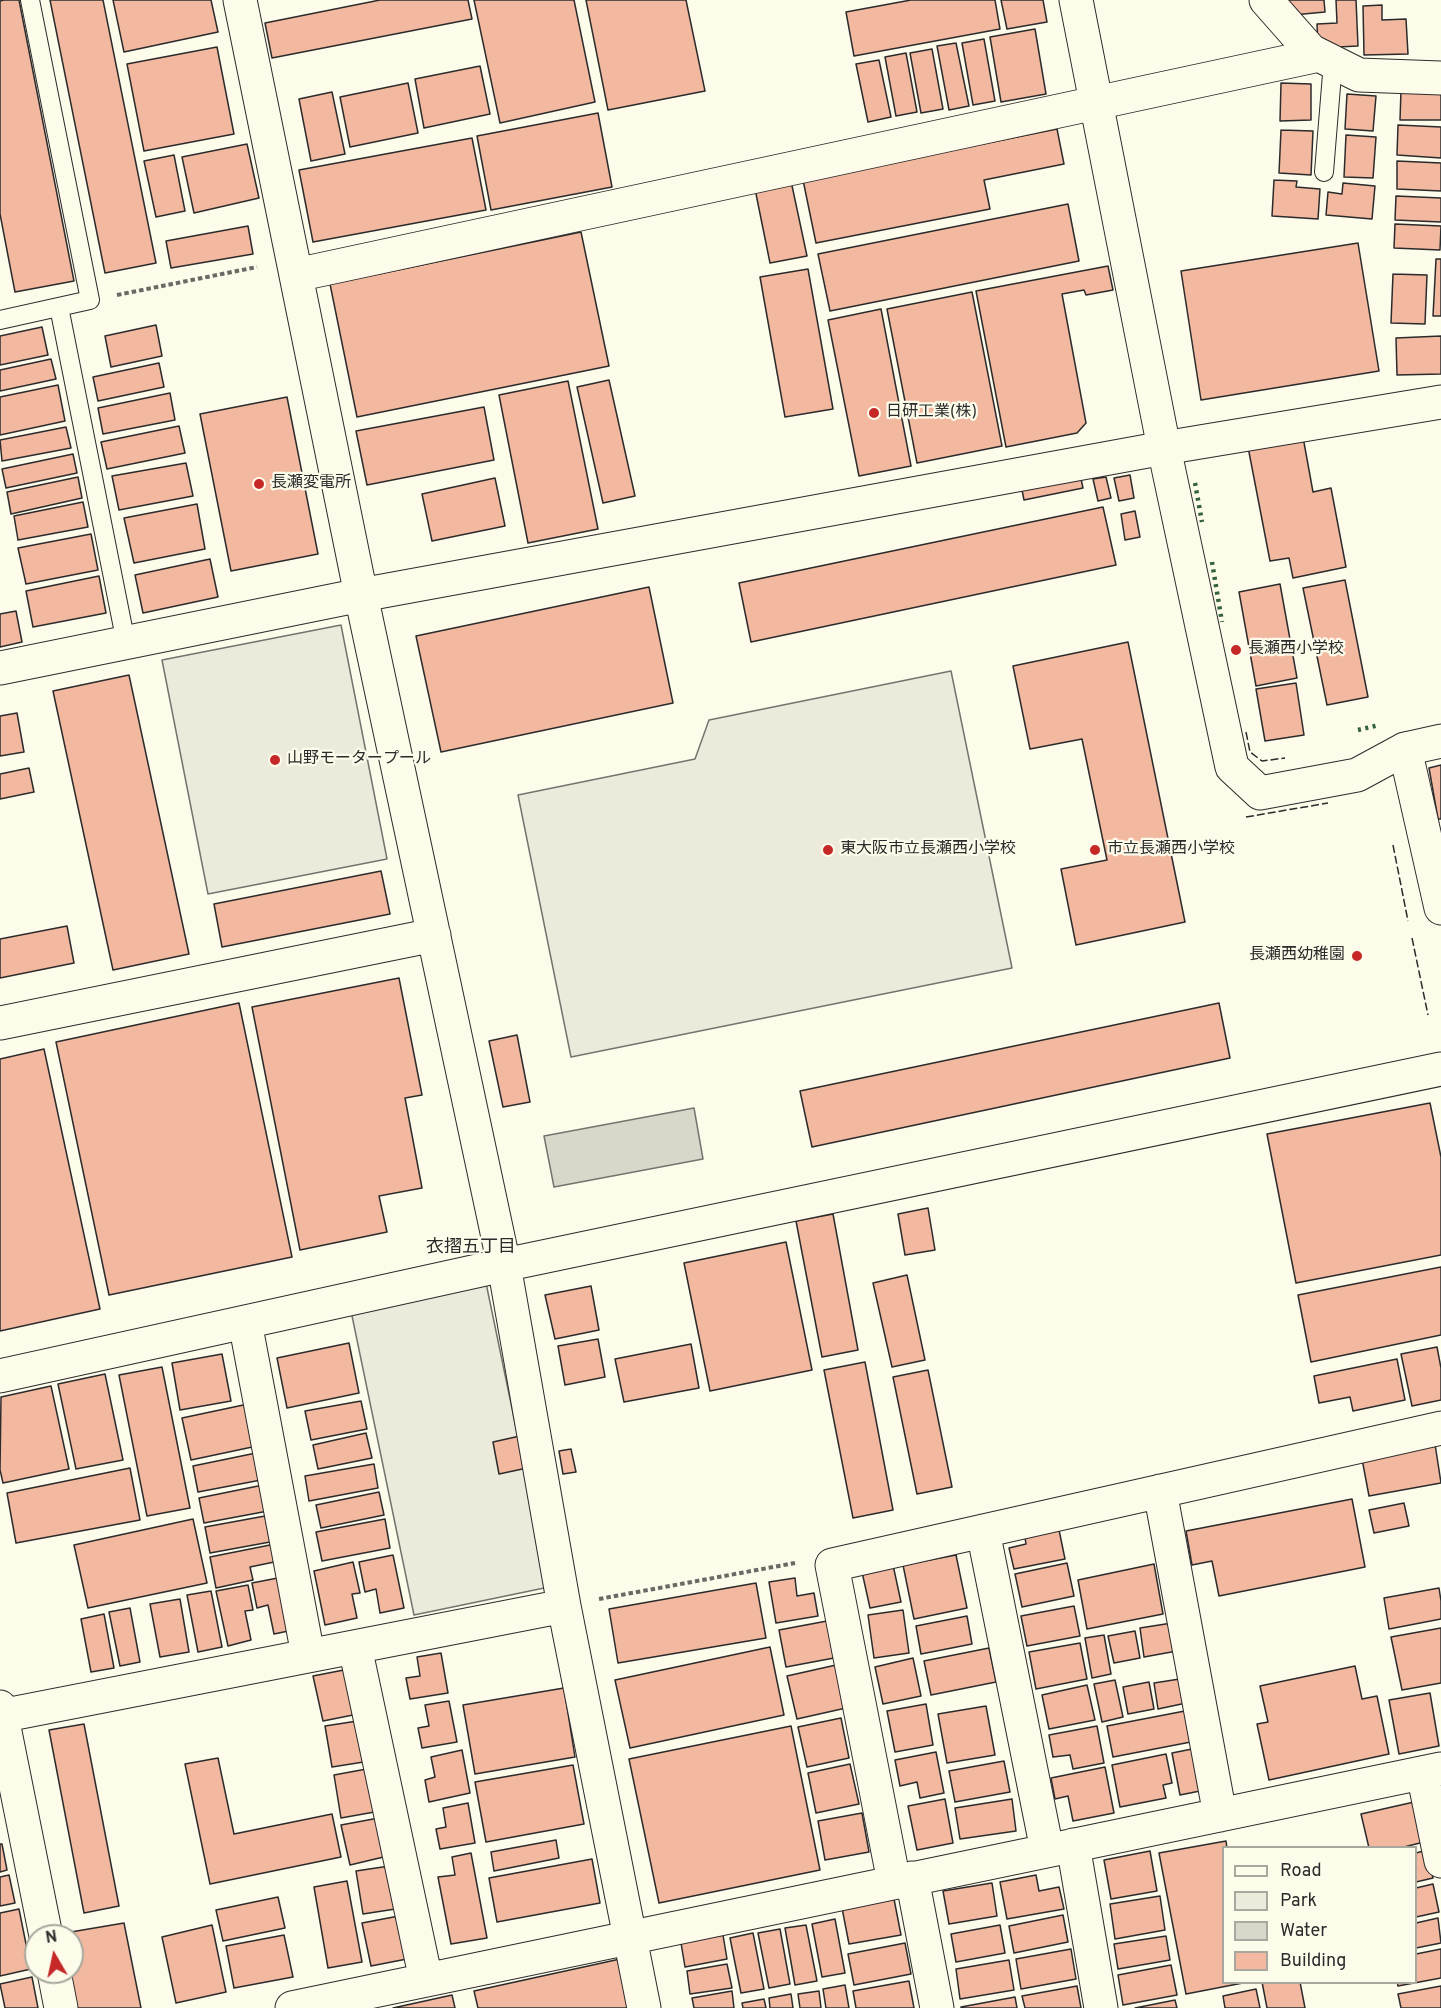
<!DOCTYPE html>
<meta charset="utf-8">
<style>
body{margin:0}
#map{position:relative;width:1441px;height:2008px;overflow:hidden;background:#fdfbea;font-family:Overpass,sans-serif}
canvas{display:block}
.legend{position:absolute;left:1222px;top:1846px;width:195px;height:138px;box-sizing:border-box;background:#fdfbea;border:2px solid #a9a89e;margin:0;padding:8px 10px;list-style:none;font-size:18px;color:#2b2b2b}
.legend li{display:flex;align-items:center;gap:12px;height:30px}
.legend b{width:30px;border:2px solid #a9a89e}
.north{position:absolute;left:24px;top:1924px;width:60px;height:60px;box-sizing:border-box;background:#fdfbea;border:2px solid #a9a89e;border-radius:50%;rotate:351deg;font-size:16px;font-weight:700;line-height:24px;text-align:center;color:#2b2b2b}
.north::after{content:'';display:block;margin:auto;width:21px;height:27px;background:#c62828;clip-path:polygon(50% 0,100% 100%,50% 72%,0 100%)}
</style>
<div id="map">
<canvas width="1441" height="2008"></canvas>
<ul class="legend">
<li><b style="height:8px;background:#fdfbea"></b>Road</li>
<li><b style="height:16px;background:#ecebdb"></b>Park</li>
<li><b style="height:16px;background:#d8d7c9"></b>Water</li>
<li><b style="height:16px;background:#f2b8a0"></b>Building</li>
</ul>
<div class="north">N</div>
</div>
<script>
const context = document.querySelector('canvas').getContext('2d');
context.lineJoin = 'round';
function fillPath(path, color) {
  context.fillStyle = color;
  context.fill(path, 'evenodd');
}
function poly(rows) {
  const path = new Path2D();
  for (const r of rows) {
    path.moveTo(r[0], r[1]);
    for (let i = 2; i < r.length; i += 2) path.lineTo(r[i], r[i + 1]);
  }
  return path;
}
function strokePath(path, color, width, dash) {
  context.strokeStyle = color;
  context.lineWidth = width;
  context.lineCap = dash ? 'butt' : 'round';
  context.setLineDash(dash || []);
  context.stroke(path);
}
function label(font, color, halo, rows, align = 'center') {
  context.font = font + ' Overpass,"Noto Sans JP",sans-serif';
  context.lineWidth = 4.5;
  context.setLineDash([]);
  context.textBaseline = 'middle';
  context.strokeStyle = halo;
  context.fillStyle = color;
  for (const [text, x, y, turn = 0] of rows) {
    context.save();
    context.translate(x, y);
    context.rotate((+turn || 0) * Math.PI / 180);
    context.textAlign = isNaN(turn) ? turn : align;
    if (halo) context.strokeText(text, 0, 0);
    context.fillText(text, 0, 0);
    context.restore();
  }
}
const green = poly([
 [951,671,1012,968,571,1057,518,795,695,759,709,720,951,671],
 [486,1283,549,1587,414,1615,351,1311,486,1283]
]);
fillPath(green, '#ecebdb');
strokePath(green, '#74746e', 1.5);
const parking = poly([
 [341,625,387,859,208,894,162,660,341,625]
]);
fillPath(parking, '#eceadb');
strokePath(parking, '#74746e', 1.5);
const water = poly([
 [694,1108,703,1159,554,1187,544,1136,694,1108]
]);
fillPath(water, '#d8d7c9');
strokePath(water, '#74746e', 1.5);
const building = poly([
 [4,0,19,0,74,281,15,292,0,214,0,1,4,0],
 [50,0,103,0,156,263,105,273,50,0],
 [113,0,211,0,218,32,124,52,113,0],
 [380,0,468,0,472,19,272,58,265,23,380,0],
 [474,0,574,0,595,102,500,123,474,0],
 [586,0,686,0,705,91,608,110,586,0],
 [911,0,995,0,1000,29,854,56,846,12,911,0],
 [1001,0,1043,0,1047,22,1007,29,1001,0],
 [1283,0,1324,0,1325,12,1293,15,1283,0],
 [1336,0,1356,0,1358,46,1318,48,1317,24,1337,23,1336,0],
 [1382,5,1382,20,1406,19,1408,54,1364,55,1363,6,1382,5],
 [1035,29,1046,94,1001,102,990,37,1035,29],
 [984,39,995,101,973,105,962,43,984,39],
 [956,43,969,106,949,110,937,46,956,43],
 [217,47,234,134,144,151,127,64,217,47],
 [932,49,943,109,921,113,910,53,932,49],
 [906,53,917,112,896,116,885,57,906,53],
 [879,60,891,117,868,122,856,64,879,60],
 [480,66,490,114,424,128,415,79,480,66],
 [408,83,418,133,350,147,340,97,408,83],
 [1281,83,1311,84,1311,120,1280,121,1281,83],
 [1401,90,1441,91,1441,120,1400,120,1401,90],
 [332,92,345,154,311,161,299,99,332,92],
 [1347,94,1376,96,1373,131,1345,129,1347,94],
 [598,113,612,187,491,210,477,136,598,113],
 [1398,125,1441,127,1441,158,1397,155,1398,125],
 [1057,129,1064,164,984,180,990,209,816,243,803,180,1057,129],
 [1281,130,1313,131,1311,175,1279,173,1281,130],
 [1346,135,1376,137,1373,178,1344,177,1346,135],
 [472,138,486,210,313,242,299,170,472,138],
 [247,144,259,198,194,213,182,157,247,144],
 [174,155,185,211,156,217,144,161,174,155],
 [1397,161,1441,163,1441,191,1397,189,1397,161],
 [1274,180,1297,181,1296,187,1320,189,1318,219,1272,216,1274,180],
 [791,181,807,256,770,263,755,189,791,181],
 [1343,183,1375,186,1372,219,1326,215,1328,192,1342,194,1343,183],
 [1396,196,1441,198,1441,222,1395,220,1396,196],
 [1068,204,1079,261,830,311,818,254,1068,204],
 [1395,224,1441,226,1440,250,1394,248,1395,224],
 [248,226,253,254,171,268,166,241,248,226],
 [581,232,609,366,357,417,330,284,581,232],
 [1358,243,1379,371,1201,400,1181,271,1358,243],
 [1436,259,1441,259,1441,316,1433,316,1436,259],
 [1108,266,1113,290,1086,295,1084,290,1062,294,1086,423,1077,433,1006,447,976,291,1108,266],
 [808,269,833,409,785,417,760,277,808,269],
 [1393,274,1427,275,1425,324,1391,323,1393,274],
 [972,292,1002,446,917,463,887,309,972,292],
 [881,309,911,466,859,476,828,320,881,309],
 [156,325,162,356,111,367,105,336,156,325],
 [42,327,48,355,0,365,0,336,42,327],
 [1441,336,1441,374,1397,375,1396,338,1441,336],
 [51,359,56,379,0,391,0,370,51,359],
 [159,363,164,387,98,401,93,377,159,363],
 [609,380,635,496,603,503,577,387,609,380],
 [568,381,598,529,528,543,499,395,568,381],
 [58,385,65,421,0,435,0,397,58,385],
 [170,393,175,420,103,434,98,408,170,393],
 [287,397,318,554,231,571,200,414,287,397],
 [484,407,494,460,367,485,356,431,484,407],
 [179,426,185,453,107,469,101,442,179,426],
 [66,427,71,448,2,461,0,440,66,427],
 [1303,437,1313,492,1331,488,1346,567,1293,578,1289,558,1270,561,1248,447,1303,437],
 [73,454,77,473,6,488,2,469,73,454],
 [186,463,193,496,119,510,112,476,186,463],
 [1080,474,1083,488,1024,500,1021,485,1080,474],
 [1130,475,1134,498,1119,501,1114,478,1130,475],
 [78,477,82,498,11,514,7,492,78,477],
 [1106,477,1111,498,1098,501,1093,479,1106,477],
 [495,478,505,526,432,541,422,494,495,478],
 [83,502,88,527,18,540,14,516,83,502],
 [197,504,205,549,134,563,124,518,197,504],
 [1103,507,1116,565,751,642,739,583,1103,507],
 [1135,511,1140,537,1125,540,1121,514,1135,511],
 [91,534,98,570,26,584,18,548,91,534],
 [210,559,218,597,143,613,135,575,210,559],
 [99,576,106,613,33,627,26,591,99,576],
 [1345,580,1368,697,1327,705,1303,588,1345,580],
 [1280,584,1297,678,1256,686,1239,592,1280,584],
 [649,587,673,703,441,752,416,636,649,587],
 [16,611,22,642,0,647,0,614,16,611],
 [1128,642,1185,922,1076,945,1061,869,1107,860,1082,739,1030,749,1013,666,1128,642],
 [129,675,189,954,113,970,53,691,129,675],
 [1296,683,1304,735,1265,741,1256,689,1296,683],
 [17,713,24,752,0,756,0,716,17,713],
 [1441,765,1441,819,1438,819,1429,768,1441,765],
 [29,768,34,792,0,799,0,774,29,768],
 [381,871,390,914,222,947,214,904,381,871],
 [67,926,74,963,0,978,0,939,67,926],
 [399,978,422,1095,405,1098,422,1188,379,1196,387,1232,300,1250,252,1007,399,978],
 [239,1003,292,1257,109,1295,56,1042,239,1003],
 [1219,1003,1230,1058,812,1147,800,1091,1219,1003],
 [517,1035,530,1102,503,1107,489,1041,517,1035],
 [44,1049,100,1309,0,1331,0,1059,44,1049],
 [1430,1103,1441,1157,1441,1255,1296,1283,1267,1134,1430,1103],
 [928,1208,935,1250,905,1255,898,1214,928,1208],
 [833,1214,858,1350,822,1357,796,1221,833,1214],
 [786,1242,812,1370,710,1391,684,1263,786,1242],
 [1441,1267,1441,1335,1311,1362,1298,1295,1441,1267],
 [907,1275,925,1360,892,1367,873,1283,907,1275],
 [591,1286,599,1330,555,1339,545,1295,591,1286],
 [598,1339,605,1377,565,1385,558,1346,598,1339],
 [349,1343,359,1393,287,1408,277,1358,349,1343],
 [691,1344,699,1388,624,1402,615,1359,691,1344],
 [1437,1347,1441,1368,1441,1400,1412,1406,1401,1354,1437,1347],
 [222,1354,231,1401,180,1410,172,1363,222,1354],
 [1397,1359,1405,1400,1353,1411,1350,1397,1319,1403,1314,1376,1397,1359],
 [865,1362,893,1510,853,1518,824,1370,865,1362],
 [162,1367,190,1508,147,1516,119,1375,162,1367],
 [928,1370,952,1487,917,1494,893,1377,928,1370],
 [105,1374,123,1460,76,1469,58,1384,105,1374],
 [51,1386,69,1469,3,1483,0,1470,1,1397,51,1386],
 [361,1401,367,1429,311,1440,305,1411,361,1401],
 [248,1404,257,1446,191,1460,182,1418,248,1404],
 [366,1433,372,1458,318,1469,313,1445,366,1433],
 [520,1436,527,1468,499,1474,493,1442,520,1436],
 [1435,1444,1441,1483,1369,1496,1362,1459,1435,1444],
 [571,1449,576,1472,563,1474,559,1451,571,1449],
 [256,1453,261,1480,198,1492,193,1466,256,1453],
 [374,1464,378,1488,309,1501,305,1476,374,1464],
 [130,1468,140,1520,16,1543,7,1493,130,1468],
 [263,1485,268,1511,204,1523,199,1498,263,1485],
 [379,1492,384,1515,321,1528,316,1505,379,1492],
 [1352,1499,1365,1567,1219,1596,1212,1561,1192,1565,1186,1531,1352,1499],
 [1404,1503,1409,1526,1374,1533,1369,1510,1404,1503],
 [265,1516,270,1542,210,1553,205,1527,265,1516],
 [193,1519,207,1583,88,1608,74,1545,193,1519],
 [385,1519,390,1548,322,1561,316,1532,385,1519],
 [1058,1525,1065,1559,1014,1569,1009,1548,1026,1544,1024,1532,1058,1525],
 [275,1544,279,1561,250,1567,253,1580,216,1588,210,1557,275,1544],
 [393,1555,404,1608,380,1613,376,1589,365,1592,359,1562,393,1555],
 [956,1555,967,1608,914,1619,903,1565,956,1555],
 [353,1562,360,1593,352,1594,357,1618,325,1625,314,1571,353,1562],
 [1067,1563,1074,1596,1022,1607,1015,1574,1067,1563],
 [1154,1564,1163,1614,1087,1629,1078,1580,1154,1564],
 [893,1565,901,1602,870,1608,862,1572,893,1565],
 [288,1576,298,1629,274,1634,268,1605,257,1608,252,1583,288,1576],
 [795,1578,797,1596,814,1593,818,1616,776,1623,769,1582,795,1578],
 [756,1583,766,1638,618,1663,609,1609,756,1583],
 [248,1585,253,1610,245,1611,251,1640,228,1646,216,1591,248,1585],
 [1439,1588,1441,1601,1441,1619,1389,1629,1384,1598,1439,1588],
 [211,1591,222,1647,198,1652,187,1595,211,1591],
 [180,1599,189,1652,160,1657,150,1604,180,1599],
 [1074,1606,1080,1636,1027,1646,1021,1616,1074,1606],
 [130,1608,140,1662,120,1666,109,1612,130,1608],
 [903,1610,909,1653,874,1658,868,1615,903,1610],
 [104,1614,114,1668,91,1672,81,1619,104,1614],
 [967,1616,972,1644,921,1654,916,1626,967,1616],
 [827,1621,834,1658,786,1667,779,1630,827,1621],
 [1172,1623,1177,1651,1144,1657,1140,1628,1172,1623],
 [1441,1628,1441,1683,1402,1690,1391,1637,1441,1628],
 [1135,1631,1140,1658,1114,1663,1108,1636,1135,1631],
 [1104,1635,1111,1674,1092,1678,1085,1638,1104,1635],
 [1080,1643,1087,1679,1036,1689,1029,1652,1080,1643],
 [770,1647,784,1715,630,1748,615,1680,770,1647],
 [989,1648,996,1682,931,1695,924,1661,989,1648],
 [441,1653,448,1693,410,1699,406,1678,420,1676,417,1657,441,1653],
 [913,1658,921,1696,883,1704,875,1667,913,1658],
 [836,1665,846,1708,797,1719,787,1676,836,1665],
 [1355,1666,1362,1699,1377,1696,1389,1754,1269,1780,1257,1724,1268,1722,1260,1686,1355,1666],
 [354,1668,363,1713,323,1721,313,1676,354,1668],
 [1186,1678,1191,1702,1158,1709,1154,1683,1186,1678],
 [1115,1680,1123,1717,1102,1722,1094,1684,1115,1680],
 [1149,1682,1154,1709,1128,1714,1123,1687,1149,1682],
 [1087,1685,1095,1720,1049,1729,1042,1695,1087,1685],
 [564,1688,575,1757,475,1774,463,1705,564,1688],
 [1430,1693,1439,1746,1399,1754,1389,1700,1430,1693],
 [449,1701,457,1742,422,1748,418,1728,429,1726,425,1705,449,1701],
 [926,1704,933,1745,895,1752,887,1711,926,1704],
 [986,1706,995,1755,947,1763,938,1714,986,1706],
 [1190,1710,1196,1741,1113,1757,1107,1726,1190,1710],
 [841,1718,849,1758,807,1767,798,1727,841,1718],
 [364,1720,370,1761,332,1767,325,1726,364,1720],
 [84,1724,119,1906,84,1913,49,1730,84,1724],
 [791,1726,820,1870,659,1903,629,1759,791,1726],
 [1097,1726,1104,1763,1073,1769,1070,1755,1053,1757,1049,1735,1097,1726],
 [1202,1747,1210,1789,1180,1795,1172,1753,1202,1747],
 [462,1750,470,1793,429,1802,425,1780,435,1777,431,1757,462,1750],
 [936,1752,944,1793,920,1798,917,1782,900,1786,895,1760,936,1752],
 [1166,1754,1172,1783,1163,1785,1166,1798,1120,1807,1112,1765,1166,1754],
 [218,1758,234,1834,332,1814,341,1857,210,1884,185,1764,218,1758],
 [1004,1761,1010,1792,955,1802,949,1771,1004,1761],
 [850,1764,859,1804,816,1813,808,1773,850,1764],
 [573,1765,584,1824,486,1842,475,1782,573,1765],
 [1105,1767,1114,1813,1073,1821,1068,1796,1055,1799,1051,1778,1105,1767],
 [372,1768,380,1811,341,1818,334,1775,372,1768],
 [945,1799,953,1843,917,1850,908,1806,945,1799],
 [1012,1799,1016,1831,960,1839,955,1808,1012,1799],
 [1414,1802,1424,1842,1400,1848,1369,1848,1361,1814,1414,1802],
 [468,1803,475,1843,440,1849,436,1829,446,1827,443,1808,468,1803],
 [862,1813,869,1852,825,1860,818,1821,862,1813],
 [384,1817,392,1855,350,1865,341,1825,384,1817],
 [556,1840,559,1858,494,1871,491,1852,556,1840],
 [1226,1841,1227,1848,1224,1848,1224,1982,1248,1982,1186,1994,1159,1853,1226,1841],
 [0,1844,2,1844,7,1870,0,1872,0,1844],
 [1427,1850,1433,1878,1416,1882,1416,1853,1427,1850],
 [1150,1851,1157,1891,1111,1899,1104,1860,1150,1851],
 [471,1853,487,1938,451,1944,438,1877,455,1875,452,1857,471,1853],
 [592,1859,600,1903,497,1922,489,1878,592,1859],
 [396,1865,402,1908,363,1914,356,1871,396,1865],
 [9,1875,15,1903,0,1906,0,1877,9,1875],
 [1036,1875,1039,1891,1059,1887,1064,1909,1007,1919,1000,1882,1036,1875],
 [347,1881,362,1962,328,1968,314,1887,347,1881],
 [992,1883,997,1916,949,1924,943,1891,992,1883],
 [1433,1884,1439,1912,1416,1917,1416,1888,1433,1884],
 [1160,1896,1165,1930,1115,1939,1110,1904,1160,1896],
 [278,1897,285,1928,223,1941,216,1910,278,1897],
 [894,1899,901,1935,849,1944,842,1908,894,1899],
 [19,1909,31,1969,0,1976,0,1913,19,1909],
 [404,1915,412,1958,371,1966,362,1923,404,1915],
 [1063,1915,1068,1942,1014,1953,1009,1926,1063,1915],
 [1438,1918,1441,1943,1416,1948,1416,1923,1438,1918],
 [835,1919,845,1973,822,1977,812,1924,835,1919],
 [124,1923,141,2008,73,2008,66,1972,72,1972,72,1936,59,1936,59,1934,124,1923],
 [212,1925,226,1992,176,2003,162,1937,212,1925],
 [806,1925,817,1981,795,1985,785,1928,806,1925],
 [1000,1925,1005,1953,956,1962,951,1934,1000,1925],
 [780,1929,790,1984,769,1988,758,1933,780,1929],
 [753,1933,764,1989,741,1993,730,1938,753,1933],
 [284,1935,293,1977,234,1988,226,1946,284,1935],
 [723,1935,727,1959,685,1967,681,1943,723,1935],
 [1166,1936,1170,1960,1118,1969,1114,1944,1166,1936],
 [905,1943,911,1974,854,1985,848,1954,905,1943],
 [1071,1949,1076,1979,1021,1989,1016,1959,1071,1949],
 [1441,1949,1441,1978,1398,1986,1397,1982,1416,1982,1416,1954,1441,1949],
 [620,1959,631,2008,478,2008,474,1991,620,1959],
 [1009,1960,1014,1990,960,1999,956,1969,1009,1960],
 [727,1964,732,1988,690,1994,687,1971,727,1964],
 [1171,1965,1177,1995,1123,2005,1118,1975,1171,1965],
 [32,1977,38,2008,5,2008,0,1984,32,1977],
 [909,1981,914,2008,856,2008,853,1991,909,1981],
 [1262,1982,1300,1982,1305,2008,1267,2008,1262,1982],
 [845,1985,849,2008,826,2008,823,1989,845,1985],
 [1077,1986,1081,2008,1025,2008,1022,1996,1077,1986],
 [1441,1986,1441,2008,1401,2008,1398,1994,1441,1986],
 [1256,1989,1260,2008,1225,2008,1223,1996,1256,1989],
 [732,1991,734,2008,694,2008,692,1998,732,1991],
 [819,1991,821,2008,800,2008,798,1994,819,1991],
 [791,1994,793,2008,770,2008,769,1998,791,1994],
 [452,1995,455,2008,393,2008,452,1995],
 [1015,1997,1017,2008,961,2008,961,2007,1015,1997],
 [764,1999,766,2008,743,2008,742,2003,764,1999],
 [1175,2000,1177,2008,1135,2008,1175,2000]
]);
fillPath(building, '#f2b8a0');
strokePath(building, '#2b2b2b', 1.5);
const lane = poly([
 [1324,172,1333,62],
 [59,307,126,643],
 [0,320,90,300,30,0]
]);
const street = poly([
 [240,0,361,595,504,1265,564,1606,644,2008],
 [1266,0,1311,51,1359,75,1441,78],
 [296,275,1319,55],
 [0,668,361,595,1164,448,1441,402],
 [1405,749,1441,908],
 [0,1023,434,935],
 [245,1322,308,1655],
 [0,1376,504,1265,1441,1069],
 [1160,1491,1220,1815],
 [983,1531,1047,1850],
 [355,1647,426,1980],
 [0,1716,564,1606],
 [1423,1773,1441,1861],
 [1073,1845,1101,2008],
 [912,1878,937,2008],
 [894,1882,832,1565,1441,1428],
 [292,2008,1441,1769]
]);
const secondary = poly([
 [1076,0,1164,448,1232,767,1260,793,1357,775,1405,749,1441,741],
 [0,1707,46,1936],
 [54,1972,61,2008]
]);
strokePath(lane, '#2b2b2b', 20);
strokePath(street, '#2b2b2b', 35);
strokePath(secondary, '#2b2b2b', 35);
strokePath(poly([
 [117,295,257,267],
 [599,1599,795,1563]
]), '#6a6964', 4, [4.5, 3]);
strokePath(lane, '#fdfbea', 18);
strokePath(street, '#fdfbea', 33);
strokePath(secondary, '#fdfbea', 33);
strokePath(poly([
 [1195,483,1202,522],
 [1212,562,1222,622],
 [1358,730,1379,725]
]), '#34623c', 4.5, [3, 4.5]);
strokePath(poly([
 [1246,732,1250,752,1262,761,1285,758],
 [1246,817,1328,803],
 [1393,845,1408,921],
 [1412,938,1428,1015]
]), '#2b2b2b', 1.5, [8, 3]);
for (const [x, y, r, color] of [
 [874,413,6,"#c62828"],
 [259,484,6,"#c62828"],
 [1236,650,6,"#c62828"],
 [275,760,6,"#c62828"],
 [828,850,6,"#c62828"],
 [1095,850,6,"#c62828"],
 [1357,956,6,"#c62828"]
]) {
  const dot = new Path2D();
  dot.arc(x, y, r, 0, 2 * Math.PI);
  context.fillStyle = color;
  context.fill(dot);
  strokePath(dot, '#fdfbea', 2);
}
label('16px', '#2b2b2b', '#fdfbea', [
 ["日研工業(株)",886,413],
 ["長瀬変電所",271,484],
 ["長瀬西小学校",1248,650],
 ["山野モータープール",287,760],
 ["東大阪市立長瀬西小学校",840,850],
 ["市立長瀬西小学校",1107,850],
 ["長瀬西幼稚園",1345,956,"right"]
], 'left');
label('18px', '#2b2b2b', '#fdfbea', [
 ["衣摺五丁目",471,1248]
]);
</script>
